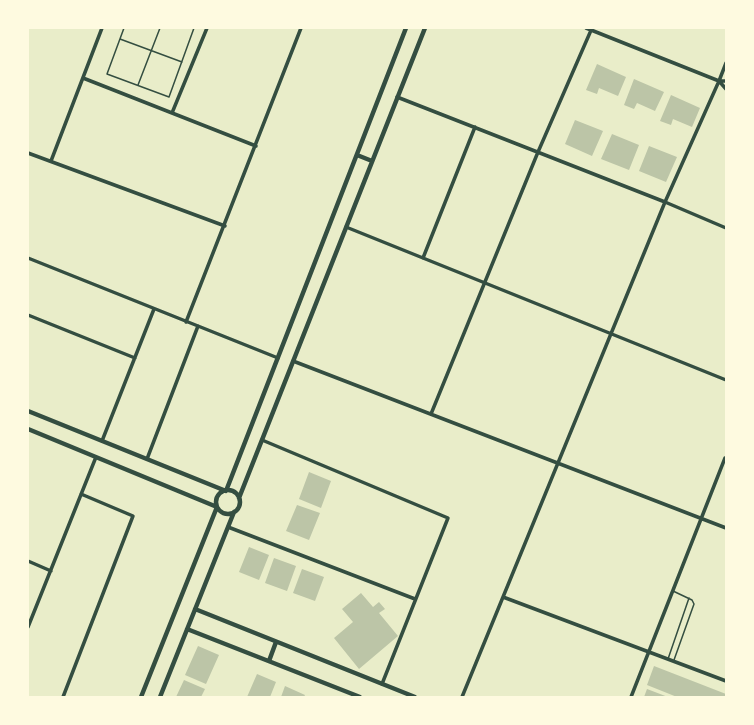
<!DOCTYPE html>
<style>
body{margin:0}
#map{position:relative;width:754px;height:725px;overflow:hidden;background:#e9edc9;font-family:Cabin,sans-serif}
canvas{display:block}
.frame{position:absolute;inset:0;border:29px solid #fefae0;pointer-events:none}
</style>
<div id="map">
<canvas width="754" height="725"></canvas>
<div class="frame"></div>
</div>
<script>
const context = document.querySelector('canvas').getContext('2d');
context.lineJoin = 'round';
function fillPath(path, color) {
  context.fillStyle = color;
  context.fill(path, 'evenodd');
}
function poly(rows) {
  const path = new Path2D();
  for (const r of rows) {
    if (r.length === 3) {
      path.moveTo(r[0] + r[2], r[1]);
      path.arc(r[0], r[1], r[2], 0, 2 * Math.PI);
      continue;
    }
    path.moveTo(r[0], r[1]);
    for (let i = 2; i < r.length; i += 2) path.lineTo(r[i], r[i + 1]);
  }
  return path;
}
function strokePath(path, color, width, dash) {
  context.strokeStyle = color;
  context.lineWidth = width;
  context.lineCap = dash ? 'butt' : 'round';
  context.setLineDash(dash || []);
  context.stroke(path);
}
fillPath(poly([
 [597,64,626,77,618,96,599,88,597,94,586,90],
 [634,79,664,92,655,111,637,103,634,109,624,105],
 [671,95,700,108,692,127,673,119,671,125,660,121],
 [575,120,603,131,592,156,565,144],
 [612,134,639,145,629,170,601,159],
 [649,146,677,157,666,182,639,171],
 [309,472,331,481,321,508,299,499],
 [297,505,320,513,309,540,286,531],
 [249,547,269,555,259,580,239,572],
 [274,558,296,566,287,591,265,583],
 [302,569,324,577,315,601,293,593],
 [361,593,373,607,379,602,385,609,379,613,398,636,359,669,334,638,353,622,342,609],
 [198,646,219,655,206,684,185,675],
 [654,666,726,694,726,697,677,697,647,685],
 [257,674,276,682,270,697,247,697],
 [184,680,205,689,201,697,176,697],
 [285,686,305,695,304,697,281,697],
 [647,689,668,697,644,697]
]), '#bcc5a7');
strokePath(poly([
 [124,28,107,74,169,97,194,28],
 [120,39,182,62],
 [138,85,160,28]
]), '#344e41', 1.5);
strokePath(poly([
 [673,591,692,600,694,604,674,660],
 [668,659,689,598]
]), '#344e41', 1.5);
strokePath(poly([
 [586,28,719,81,726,81],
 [83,78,256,146],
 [719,81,726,89],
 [397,97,665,202,726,228],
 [172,113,207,28],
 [28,153,225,226],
 [51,161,102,28],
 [346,227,726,380],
 [28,258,278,358],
 [423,258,475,127],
 [28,315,135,358],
 [186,322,301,28],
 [293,361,726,528],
 [431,414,538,152,592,28],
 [262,440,448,518,382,684],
 [102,441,154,309],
 [147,459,198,326],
 [228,527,415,599],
 [28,561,51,571],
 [503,597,726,681],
 [28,627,96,457],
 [63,697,133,516,81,494],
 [462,697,665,202,719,81,726,63],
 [631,697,725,458,726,459]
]), '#344e41', 3.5);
strokePath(poly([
 [357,155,372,161],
 [28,411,226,491,406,28],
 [28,429,217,507,141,697],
 [228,502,12],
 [239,498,425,28],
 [195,609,415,697],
 [187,629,360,697],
 [269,661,276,642],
 [160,697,234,512]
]), '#344e41', 4.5);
</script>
